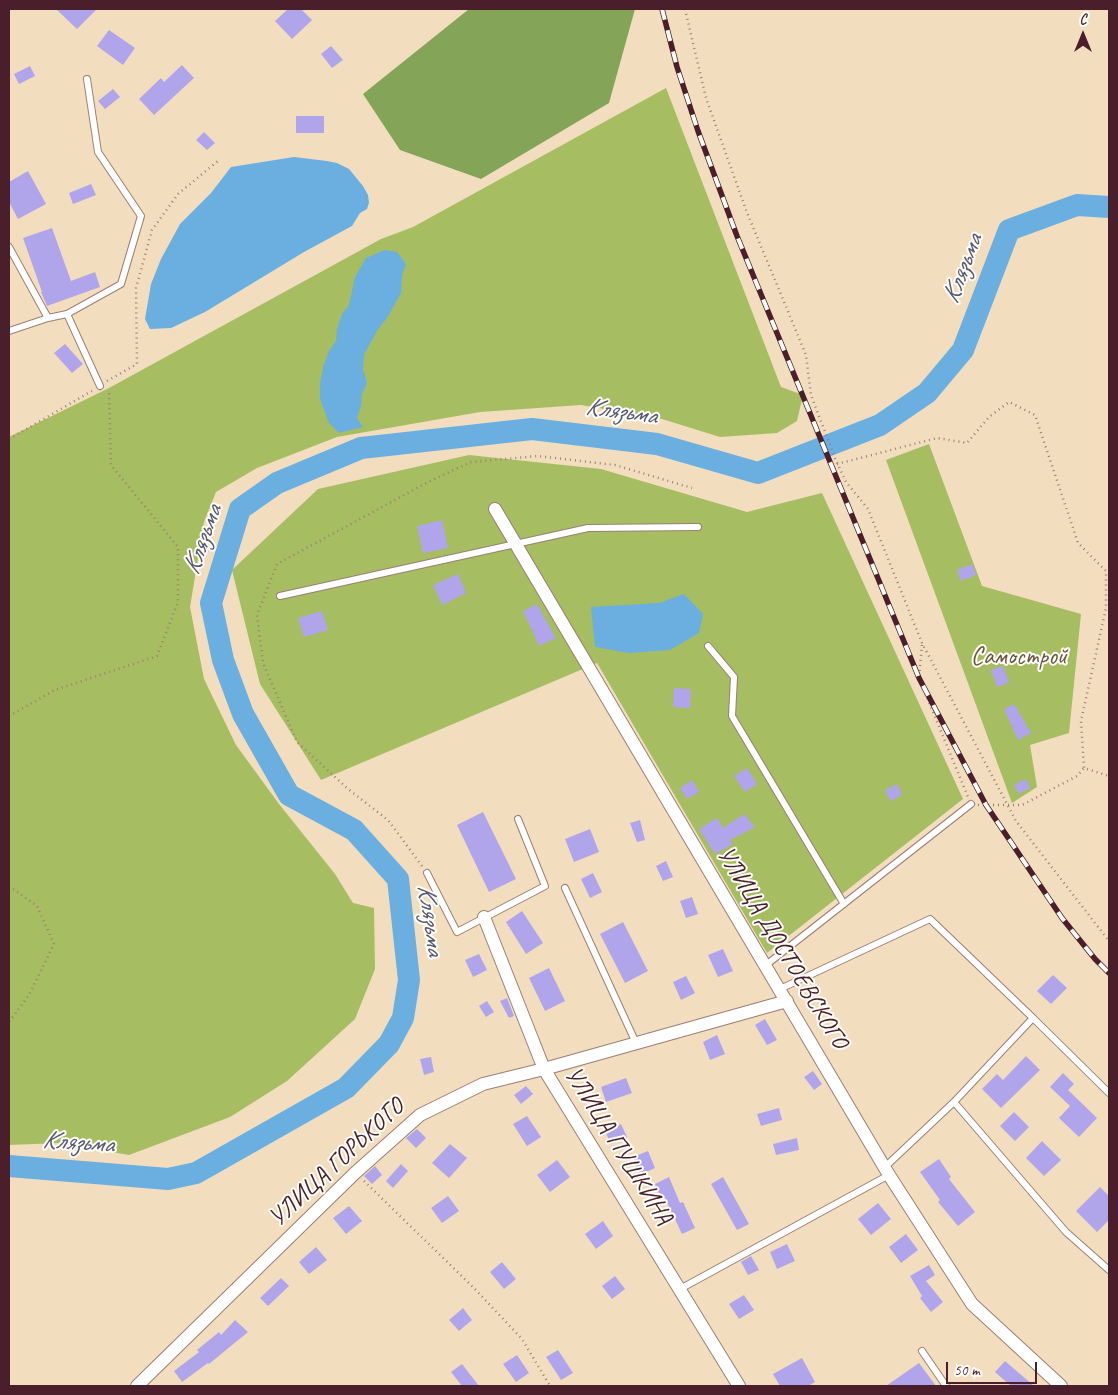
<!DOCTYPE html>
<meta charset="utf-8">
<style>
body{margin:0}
#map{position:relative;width:1118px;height:1395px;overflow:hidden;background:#f2debf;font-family:Caveat,sans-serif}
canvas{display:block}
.frame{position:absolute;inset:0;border:10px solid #4a1f2b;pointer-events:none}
.north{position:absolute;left:1058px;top:10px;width:50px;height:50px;-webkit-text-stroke:4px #fdfcf7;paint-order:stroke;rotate:0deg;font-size:14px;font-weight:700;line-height:20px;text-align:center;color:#4a1f2b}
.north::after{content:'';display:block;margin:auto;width:18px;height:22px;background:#4a1f2b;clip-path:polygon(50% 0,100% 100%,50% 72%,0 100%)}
.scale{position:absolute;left:946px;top:1362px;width:91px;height:22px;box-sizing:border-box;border:2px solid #4a1f2b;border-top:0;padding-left:6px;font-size:15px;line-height:18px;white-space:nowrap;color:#4a1f2b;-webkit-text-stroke:4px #fdfcf7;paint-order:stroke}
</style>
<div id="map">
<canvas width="1118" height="1395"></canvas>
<div class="frame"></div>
<div class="north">С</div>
<div class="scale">50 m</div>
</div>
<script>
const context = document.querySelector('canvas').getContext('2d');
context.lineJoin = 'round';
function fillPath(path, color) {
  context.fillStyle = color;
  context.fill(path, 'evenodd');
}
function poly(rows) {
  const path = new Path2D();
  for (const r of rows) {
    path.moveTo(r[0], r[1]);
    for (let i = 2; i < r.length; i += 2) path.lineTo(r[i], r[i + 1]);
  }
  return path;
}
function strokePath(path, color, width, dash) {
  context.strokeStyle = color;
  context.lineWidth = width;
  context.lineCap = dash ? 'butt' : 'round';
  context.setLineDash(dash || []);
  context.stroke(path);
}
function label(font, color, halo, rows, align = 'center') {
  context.font = font + ' Caveat,sans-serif';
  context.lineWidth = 4;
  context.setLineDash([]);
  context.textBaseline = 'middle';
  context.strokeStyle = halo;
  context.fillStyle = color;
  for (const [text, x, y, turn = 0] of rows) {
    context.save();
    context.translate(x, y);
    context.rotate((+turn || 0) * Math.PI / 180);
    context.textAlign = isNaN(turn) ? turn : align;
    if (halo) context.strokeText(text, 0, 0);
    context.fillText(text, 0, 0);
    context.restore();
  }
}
fillPath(poly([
 [666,88,781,387,803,395,797,421,777,433,720,437,662,419,581,405,480,412,337,437,257,468,216,492,204,522,190,607,204,679,236,745,279,804,335,874,353,903,374,908,375,969,355,1019,287,1081,230,1117,129,1155,59,1143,9,1145,9,437,109,388,381,239,413,227],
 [929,444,982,586,1081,614,1069,733,1030,745,1037,787,1012,803,886,460],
 [469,455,601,469,747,512,822,493,963,799,767,953,597,663,321,780,260,684,232,570,318,489]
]), '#a6bd62');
fillPath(poly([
 [469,9,635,9,609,103,481,179,400,150,363,94]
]), '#84a458');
fillPath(poly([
 [294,157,327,161,337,163,349,169,363,186,368,195,369,203,367,209,360,213,352,226,304,252,205,312,171,328,150,329,145,319,151,284,161,259,180,224,211,193,231,167],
 [385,250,397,252,406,264,402,276,401,293,387,318,378,329,364,355,363,369,367,383,362,394,361,406,357,418,363,427,339,433,329,423,320,399,320,383,324,364,329,351,336,341,337,329,342,314,349,305,355,277,366,258],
 [684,594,703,614,699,633,670,650,629,653,595,647,591,607,659,603]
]), '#6bafe0');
strokePath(poly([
 [9,1166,168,1179,196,1173,346,1088,389,1044,403,1018,409,980,398,879,354,830,289,795,243,714,223,660,211,603,240,509,277,483,361,448,532,429,657,444,758,473,880,425,927,393,963,350,1009,230,1077,205,1109,207]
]), '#6bafe0', 22);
fillPath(poly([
 [56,9,97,9,77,29],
 [288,9,301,9,312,20,292,39,275,21],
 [109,30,135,48,123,65,97,46],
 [331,46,343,60,332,68,321,54],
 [182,65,194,78,154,115,139,99,161,78,164,82],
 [30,66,35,76,19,84,14,74],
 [113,89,120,97,105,109,98,101],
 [296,116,324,116,324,133,296,133],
 [204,132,215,143,207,150,196,140],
 [28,171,46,204,18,219,9,202,9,182],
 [91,184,96,195,73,204,69,193],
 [52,228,71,281,95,272,100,287,47,306,41,292,42,292,23,238],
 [65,344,83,364,72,373,54,353],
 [442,520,448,548,423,553,417,526],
 [972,564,976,575,961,581,957,570],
 [458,574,466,593,442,605,433,585],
 [537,604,556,638,539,646,523,611],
 [322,611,328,630,304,637,298,618],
 [1003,666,1009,683,997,687,991,670],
 [674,688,691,689,690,708,673,707],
 [1014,704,1031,733,1018,740,1004,709],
 [747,768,757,784,745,792,734,776],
 [1026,779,1030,788,1019,794,1014,785],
 [692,780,699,792,687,799,680,788],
 [897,784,902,795,890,801,885,790],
 [483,812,516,879,489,892,457,825],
 [744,814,755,827,730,840,733,844,715,854,699,829,717,818,723,828],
 [640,820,645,840,637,842,630,823],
 [590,829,599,852,574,862,565,839],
 [666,861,673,877,663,881,656,866],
 [593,873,602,892,590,898,581,879],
 [692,897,698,914,686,918,680,901],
 [522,911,543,943,526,954,506,922],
 [623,922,648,971,625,983,600,934],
 [723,949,733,971,718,977,708,955],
 [479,954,487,970,473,977,465,960],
 [549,968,565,1001,545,1011,529,978],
 [1053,975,1067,988,1051,1004,1037,991],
 [686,976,695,993,681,1000,673,982],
 [507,998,514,1016,509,1018,500,1001],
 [487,1001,494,1012,486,1017,479,1006],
 [765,1019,777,1040,767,1045,755,1025],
 [717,1035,725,1054,710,1060,703,1042],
 [1026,1056,1040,1070,1001,1108,982,1089,997,1074,1003,1080],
 [431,1057,434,1072,424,1075,420,1059],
 [813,1071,822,1084,814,1090,804,1077],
 [1063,1073,1074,1084,1068,1090,1097,1118,1079,1137,1059,1118,1070,1106,1050,1087],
 [626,1078,632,1093,606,1102,601,1087],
 [526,1086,533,1094,521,1104,514,1095],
 [779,1108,782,1120,761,1126,757,1114],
 [1014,1112,1029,1127,1015,1141,1000,1126],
 [527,1116,541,1137,527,1146,513,1124],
 [621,1124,627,1137,611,1144,605,1131],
 [417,1129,426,1138,416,1148,406,1138],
 [797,1138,799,1150,776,1155,773,1144],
 [1042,1141,1061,1160,1044,1176,1026,1158],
 [450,1144,467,1158,449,1178,432,1163],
 [648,1151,655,1168,640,1175,633,1157],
 [939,1159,951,1177,949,1179,975,1212,958,1226,938,1202,940,1200,920,1172],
 [557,1160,570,1177,550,1192,537,1175],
 [401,1164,408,1171,393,1188,386,1181],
 [375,1166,382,1175,372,1184,364,1176],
 [669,1177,680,1203,683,1202,695,1228,682,1234,664,1196,661,1198,655,1184],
 [723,1177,749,1224,737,1230,711,1184],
 [1100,1187,1109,1196,1109,1220,1097,1232,1076,1211],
 [448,1196,459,1211,442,1223,431,1208],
 [878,1203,891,1219,871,1235,858,1219],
 [349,1206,362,1221,346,1234,333,1218],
 [603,1221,613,1236,596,1249,585,1234],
 [906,1234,918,1250,901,1263,889,1247],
 [787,1244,795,1261,777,1269,770,1252],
 [316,1247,327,1260,309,1274,299,1262],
 [751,1256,759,1270,748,1275,741,1262],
 [502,1262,516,1279,504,1289,490,1272],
 [929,1265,935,1275,926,1281,943,1302,931,1312,920,1298,922,1296,910,1276],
 [615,1276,625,1289,612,1299,602,1286],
 [281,1278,289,1286,268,1306,260,1298],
 [744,1295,754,1310,739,1319,729,1304],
 [463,1308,472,1320,459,1331,449,1320],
 [235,1320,248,1332,209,1364,208,1363,182,1382,174,1371,199,1352,197,1350,219,1332,221,1335],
 [558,1350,573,1373,561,1380,546,1357],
 [517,1355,529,1373,516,1382,503,1364],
 [802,1358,815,1382,808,1386,780,1386,773,1374],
 [1005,1361,1034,1386,1011,1386,995,1372],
 [919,1363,936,1386,886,1386],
 [462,1364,479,1386,462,1386,451,1372]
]), '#b0a5eb');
const lane = poly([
 [9,247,48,318,9,331],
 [67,314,121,284,141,216,98,152,87,79],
 [48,318,67,314,100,386],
 [280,596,588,528,698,527],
 [708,646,734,677,732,716,844,904],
 [427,873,457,932,545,886,518,819],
 [565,888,636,1043],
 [766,965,971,804],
 [780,989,930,919,1033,1018],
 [954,1102,1066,1232,1109,1270],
 [885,1167,954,1102,1033,1018,1109,1093],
 [680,1289,889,1175],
 [922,1351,946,1386]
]);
const street = poly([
 [495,509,889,1175,972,1304,1061,1386],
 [484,917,544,1069,739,1386],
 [137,1386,355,1173,420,1115,483,1084,544,1069,787,1001]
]);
strokePath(lane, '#9e7e75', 8);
strokePath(street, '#9e7e75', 14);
strokePath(poly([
 [685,9,706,98,746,210,806,355,811,395,835,458,846,482,868,509,922,643,1016,821,1109,941],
 [107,381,137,364,136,288,152,230,178,194,218,161],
 [9,439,92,391],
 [837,464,937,438,967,443,989,417,1009,402,1035,415,1078,543,1106,571,1106,608,1081,721,1084,768],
 [922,645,919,678,968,797],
 [9,716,55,690,157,656,178,602,178,547,111,465,109,390],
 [978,805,1022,805,1077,776,1084,768,1109,776],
 [422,866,388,820,348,789,297,742,263,663,257,615,277,564,430,481,471,462,538,456,615,465,692,488],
 [9,886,37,906,54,944,29,995,9,1022],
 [364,1181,473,1287,522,1339,550,1386]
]), '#9e7e75', 2.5, [1, 4]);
strokePath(lane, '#fff', 6);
strokePath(street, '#fff', 12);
const rail = poly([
 [662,9,677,67,698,131,737,236,919,678,986,805,1062,918,1095,959,1109,973]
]);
strokePath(rail, '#4a1f2b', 5.5);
strokePath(rail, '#fdfcf7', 4, [11]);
label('25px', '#6a563e', '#fdfcf7', [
 ["Самострой",1019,657]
]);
label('25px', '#4a1f2b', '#fdfcf7', [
 ["УЛИЦА ДОСТОЕВСКОГО",782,948,59],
 ["УЛИЦА ПУШКИНА",618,1146,58],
 ["УЛИЦА ГОРЬКОГО",337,1163,-43]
]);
label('italic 26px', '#575973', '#fdfcf7', [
 ["Клязьма",963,269,-69],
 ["Клязьма",621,412,8],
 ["Клязьма",203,540,-70],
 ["Клязьма",430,920,82],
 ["Клязьма",78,1143,4]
]);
</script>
